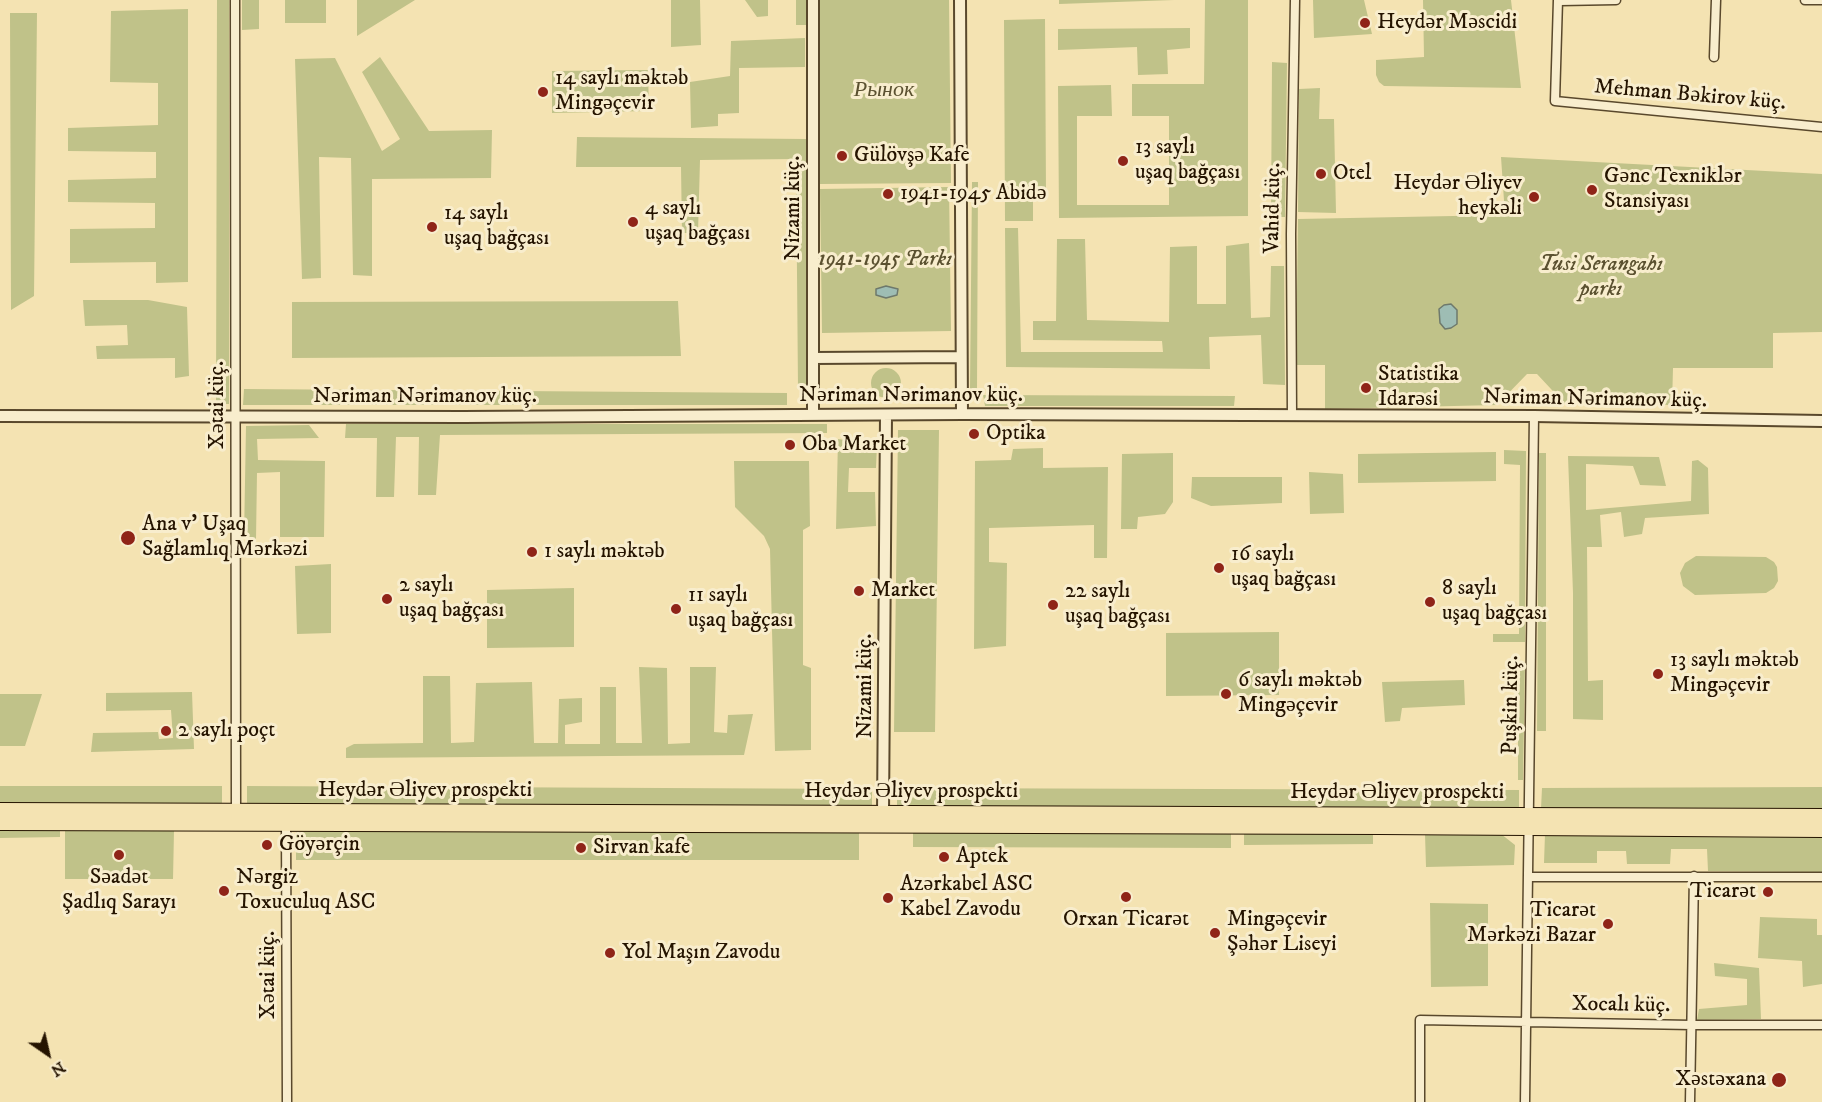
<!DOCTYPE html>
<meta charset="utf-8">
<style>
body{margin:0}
#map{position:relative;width:1822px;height:1102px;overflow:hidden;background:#f4e3b2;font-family:"IM FELL DW Pica",serif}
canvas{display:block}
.north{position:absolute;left:18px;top:1024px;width:60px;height:60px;-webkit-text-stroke:4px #f8edcd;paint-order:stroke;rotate:146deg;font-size:16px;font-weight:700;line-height:24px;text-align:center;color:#251400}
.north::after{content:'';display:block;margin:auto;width:21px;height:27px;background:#251400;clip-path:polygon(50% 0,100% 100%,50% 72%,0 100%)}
</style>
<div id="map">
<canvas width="1822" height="1102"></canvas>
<div class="north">N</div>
</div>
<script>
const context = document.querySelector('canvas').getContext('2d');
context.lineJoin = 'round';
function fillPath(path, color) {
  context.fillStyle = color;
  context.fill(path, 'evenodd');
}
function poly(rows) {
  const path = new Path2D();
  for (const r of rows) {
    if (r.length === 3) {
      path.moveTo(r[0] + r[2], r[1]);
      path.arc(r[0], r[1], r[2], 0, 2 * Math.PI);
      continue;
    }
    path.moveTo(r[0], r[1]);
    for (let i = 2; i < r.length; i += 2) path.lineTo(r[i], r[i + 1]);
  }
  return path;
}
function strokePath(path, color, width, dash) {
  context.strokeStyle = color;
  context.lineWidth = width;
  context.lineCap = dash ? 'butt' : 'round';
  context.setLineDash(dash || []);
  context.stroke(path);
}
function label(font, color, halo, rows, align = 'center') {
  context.font = font + ' "IM FELL DW Pica",serif';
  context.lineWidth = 6;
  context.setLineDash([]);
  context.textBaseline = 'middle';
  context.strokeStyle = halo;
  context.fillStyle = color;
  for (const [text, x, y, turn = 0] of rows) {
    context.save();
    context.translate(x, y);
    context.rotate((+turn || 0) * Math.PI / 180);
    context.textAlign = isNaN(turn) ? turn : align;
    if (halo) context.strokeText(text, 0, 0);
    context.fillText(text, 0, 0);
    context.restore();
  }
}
fillPath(poly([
 [217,0,229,0,229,404,216,404],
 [242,0,259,0,259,29,242,30],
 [285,0,326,0,326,23,285,23],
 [357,0,415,0,357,36],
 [671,0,700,0,701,45,671,47],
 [745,0,768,0,768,16,757,17],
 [796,0,806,0,806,25,796,25],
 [818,0,949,0,951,183,820,184],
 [1059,0,1174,0,1059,4],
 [1205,0,1248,0,1248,216,1059,218,1058,86,1111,85,1112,116,1077,116,1077,205,1169,205,1169,116,1132,116,1132,84,1204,84],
 [1313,0,1364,0,1372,34,1314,38],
 [1423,0,1511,0,1521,88,1384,86,1379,82,1376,75,1376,60,1424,57],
 [188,9,188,282,156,283,156,262,70,263,70,229,155,228,155,203,68,202,68,180,156,178,156,152,68,151,68,128,158,125,158,83,110,82,111,11],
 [10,13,37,13,34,296,11,310],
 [1045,19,1046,194,1033,195,1033,221,1005,221,1004,20],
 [1190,28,1190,48,1167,50,1168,74,1138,75,1137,47,1058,50,1058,29],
 [805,38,805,67,739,68,739,113,718,114,718,126,691,128,690,82,730,76,731,41],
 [380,57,429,131,492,130,491,178,372,179,372,276,353,275,351,158,319,157,321,278,302,279,295,59,335,58,382,151,400,139,362,72],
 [1272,62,1287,63,1285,217,1271,217],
 [648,70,649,111,552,113,552,71],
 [1320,88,1319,119,1334,119,1336,213,1298,212,1299,89],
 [577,137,806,139,807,388,798,388,796,159,700,160,698,233,682,233,681,167,576,167],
 [1501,157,1822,174,1822,332,1773,333,1773,368,1673,368,1672,405,1565,404,1537,374,1527,374,1497,405,1325,409,1325,365,1296,365,1298,219,1505,215],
 [972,182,978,182,977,389,970,389],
 [949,187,951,331,822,333,820,189],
 [1005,228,1018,228,1021,352,1163,352,1162,341,1033,340,1033,321,1056,321,1057,239,1085,239,1087,320,1169,322,1170,247,1197,246,1197,304,1226,304,1226,246,1249,243,1251,318,1270,317,1271,266,1284,266,1285,385,1263,384,1261,335,1209,337,1210,369,1006,367],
 [83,300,148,300,187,307,189,376,175,378,175,358,97,359,96,346,128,345,127,325,85,326],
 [678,301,681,356,292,358,292,302],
 [886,383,15],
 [244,389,787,393,787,405,243,405],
 [983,395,1235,396,1234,406,985,406],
 [346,424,827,424,827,433,440,435,436,495,418,495,419,437,396,437,394,497,376,497,377,438,345,438],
 [309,425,319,438,257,439,258,460,325,461,324,537,280,537,280,472,257,473,256,539,244,538,246,426],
 [898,430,939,430,935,732,894,732],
 [838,439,877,445,876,468,849,468,848,492,875,492,876,526,836,529],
 [1043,448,1043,468,1108,467,1107,558,1094,558,1094,525,989,528,989,562,1007,563,1006,646,974,649,975,461,1011,460,1013,449],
 [1504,450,1526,451,1525,642,1493,642,1493,634,1519,634,1520,465,1504,464],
 [1496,452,1496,481,1358,483,1358,454],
 [1173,453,1173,502,1165,514,1138,517,1137,529,1121,529,1122,454],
 [1539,453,1546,453,1546,731,1537,731],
 [1568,456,1659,457,1666,486,1640,485,1633,466,1586,464,1586,510,1691,501,1692,461,1698,460,1708,468,1709,514,1645,518,1642,534,1624,537,1621,512,1600,515,1602,547,1587,547,1588,681,1603,680,1603,720,1573,719,1573,593],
 [734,461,809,461,810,526,803,530,803,665,811,668,811,750,775,751,770,549,764,536,735,507],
 [1309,472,1343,474,1344,513,1310,514],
 [1192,477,1282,477,1282,503,1211,506,1191,498],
 [1696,556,1766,557,1774,562,1777,567,1778,581,1774,588,1766,593,1695,595,1683,586,1680,573,1685,563],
 [331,564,331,633,297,634,295,566],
 [574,588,574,647,487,648,487,590],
 [1279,632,1279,695,1166,696,1166,633],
 [1518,661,1525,662,1523,780,1518,780],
 [639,667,667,668,668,744,690,743,690,667,716,667,714,732,727,733,728,715,753,714,744,755,346,758,346,748,354,744,423,743,423,676,450,676,451,743,474,742,476,683,532,682,534,743,558,743,559,699,582,698,582,722,565,725,565,744,600,744,600,687,616,687,616,743,642,743],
 [1464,680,1465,705,1402,708,1400,721,1385,722,1382,682],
 [192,692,194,749,91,752,93,733,158,732,159,739,173,738,171,710,106,711,106,693],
 [0,694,42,694,25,746,0,746],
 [0,786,222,786,222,803,0,803],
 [247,786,872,789,872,806,247,803],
 [1822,787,1822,811,1541,809,1542,788],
 [897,788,1519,790,1519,810,897,809],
 [0,830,60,830,60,837,0,838],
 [65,830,174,831,173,879,65,879],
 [859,831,859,860,296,860,296,832],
 [913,833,1231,833,1231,848,913,847],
 [1373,833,1373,844,1244,845,1244,834],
 [1425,834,1501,834,1515,845,1514,865,1426,867],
 [1545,834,1822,836,1822,872,1708,871,1707,849,1671,849,1670,864,1627,864,1626,851,1597,851,1597,863,1544,863],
 [1430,903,1488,904,1488,986,1431,987],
 [1760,917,1817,919,1817,935,1822,935,1822,984,1803,987,1802,961,1758,958],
 [1714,963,1759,968,1761,1019,1697,1020,1699,1009,1747,1005,1747,979,1715,976]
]), '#c0c289');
const water = poly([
 [886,286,898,289,897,295,886,298,876,295,876,289,886,286],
 [1451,304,1457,310,1457,324,1451,328,1445,329,1440,323,1439,309,1444,305,1451,304]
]);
fillPath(water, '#9ebdb4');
strokePath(water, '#6e796c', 1.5);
const minor = poly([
 [235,0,236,810],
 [1558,0,1555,101,1822,127],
 [1805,0,1822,0],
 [1560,1,1616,0],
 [1714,57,1716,0],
 [1292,416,1291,234,1295,0],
 [286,821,287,1102],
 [1528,877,1822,877],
 [1420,1102,1420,1020,1691,1025,1822,1025],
 [1525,1102,1534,416],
 [1690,1102,1694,876]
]);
const tertiary = poly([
 [813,0,813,415],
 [960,0,962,414],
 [813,358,961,357],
 [0,416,463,417,962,414,1534,416,1822,421],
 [883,813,886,415]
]);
const primary = poly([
 [0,810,1822,816],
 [0,823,1380,827,1822,830]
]);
strokePath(minor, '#59482c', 11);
strokePath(tertiary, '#59482c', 14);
strokePath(primary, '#251400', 16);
strokePath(minor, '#f8edcd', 8);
strokePath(tertiary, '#f8edcd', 10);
strokePath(primary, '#f4e3b2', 14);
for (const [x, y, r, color] of [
 [1365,23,6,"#8f2418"],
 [543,92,6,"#8f2418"],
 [842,156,6,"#8f2418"],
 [1123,161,6,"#8f2418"],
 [1321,174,6,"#8f2418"],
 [1592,190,6,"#8f2418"],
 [888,194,6,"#8f2418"],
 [1534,197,6,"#8f2418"],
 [633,222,6,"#8f2418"],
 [432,227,6,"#8f2418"],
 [1366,388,6,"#8f2418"],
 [974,434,6,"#8f2418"],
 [790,445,6,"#8f2418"],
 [128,538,8,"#8f2418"],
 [532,552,6,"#8f2418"],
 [1219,568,6,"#8f2418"],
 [859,591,6,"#8f2418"],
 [387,599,6,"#8f2418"],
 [1430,602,6,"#8f2418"],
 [1053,605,6,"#8f2418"],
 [676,609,6,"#8f2418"],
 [1658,674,6,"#8f2418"],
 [1226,694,6,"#8f2418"],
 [166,731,6,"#8f2418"],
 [267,845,6,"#8f2418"],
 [581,848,6,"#8f2418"],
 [119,855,6,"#8f2418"],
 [944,857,6,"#8f2418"],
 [224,891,6,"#8f2418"],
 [1768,892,6,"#8f2418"],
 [1126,897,6,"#8f2418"],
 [888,898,6,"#8f2418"],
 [1608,924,6,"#8f2418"],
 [1215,933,6,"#8f2418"],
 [610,953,6,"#8f2418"],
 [1779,1080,8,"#8f2418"]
]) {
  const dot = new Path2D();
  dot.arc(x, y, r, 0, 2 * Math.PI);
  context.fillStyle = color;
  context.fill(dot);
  strokePath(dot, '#f8edcd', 2);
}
label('22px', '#251400', '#f8edcd', [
 ["Heydər Məscidi",1377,23],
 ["14 saylı məktəb",555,79],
 ["Mingəçevir",555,104],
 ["13 saylı",1135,148],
 ["uşaq bağçası",1135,173],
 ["Gülövşə Kafe",854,156],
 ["Otel",1333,174],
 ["Gənc Texniklər",1604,177],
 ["Stansiyası",1604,202],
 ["Heydər Əliyev",1522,184,"right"],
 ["heykəli",1522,209,"right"],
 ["1941-1945 Abidə",900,194],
 ["4 saylı",645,209],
 ["uşaq bağçası",645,234],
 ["14 saylı",444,214],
 ["uşaq bağçası",444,239],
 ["Statistika",1378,375],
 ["Idarəsi",1378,400],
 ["Optika",986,434],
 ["Oba Market",802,445],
 ["Ana v' Uşaq",142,525],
 ["Sağlamlıq Mərkəzi",142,550],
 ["1 saylı məktəb",544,552],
 ["16 saylı",1231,555],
 ["uşaq bağçası",1231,580],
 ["2 saylı",399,586],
 ["uşaq bağçası",399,611],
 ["8 saylı",1442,589],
 ["uşaq bağçası",1442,614],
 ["Market",871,591],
 ["22 saylı",1065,592],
 ["uşaq bağçası",1065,617],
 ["11 saylı",688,596],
 ["uşaq bağçası",688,621],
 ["13 saylı məktəb",1670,661],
 ["Mingəçevir",1670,686],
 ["6 saylı məktəb",1238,681],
 ["Mingəçevir",1238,706],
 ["2 saylı poçt",178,731],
 ["Göyərçin",279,845],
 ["Sirvan kafe",593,848],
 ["Aptek",956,857],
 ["Səadət",119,878,"center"],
 ["Şadlıq Sarayı",119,903,"center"],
 ["Nərgiz",236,878],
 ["Toxuculuq ASC",236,903],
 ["Azərkabel ASC",900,885],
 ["Kabel Zavodu",900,910],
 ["Ticarət",1756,892,"right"],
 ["Ticarət",1596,911,"right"],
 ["Mərkəzi Bazar",1596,936,"right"],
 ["Orxan Ticarət",1126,920,"center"],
 ["Mingəçevir",1227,920],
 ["Şəhər Liseyi",1227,945],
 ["Yol Maşın Zavodu",622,953],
 ["Xəstəxana",1766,1080,"right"]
], 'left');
label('italic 22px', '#5b5130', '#f8edcd', [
 ["Рынок",884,91],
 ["1941-1945 Parkı",885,260],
 ["Tusi Serangahı",1601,265],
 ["parkı",1601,290]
]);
label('22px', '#251400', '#f8edcd', [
 ["Mehman Bəkirov küç.",1690,96,5],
 ["Nizami küç.",794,208,-90],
 ["Vahid küç.",1274,208,-89],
 ["Nəriman Nərimanov küç.",911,396],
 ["Nəriman Nərimanov küç.",425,397],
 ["Nəriman Nərimanov küç.",1595,400,1],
 ["Xətai küç.",218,405,-90],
 ["Nizami küç.",866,686,-90],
 ["Puşkin küç.",1512,705,-89],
 ["Heydər Əliyev prospekti",425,791],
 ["Heydər Əliyev prospekti",911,792],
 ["Heydər Əliyev prospekti",1397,793],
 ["Xətai küç.",269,975,-90],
 ["Xocalı küç.",1621,1006,1]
]);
</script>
